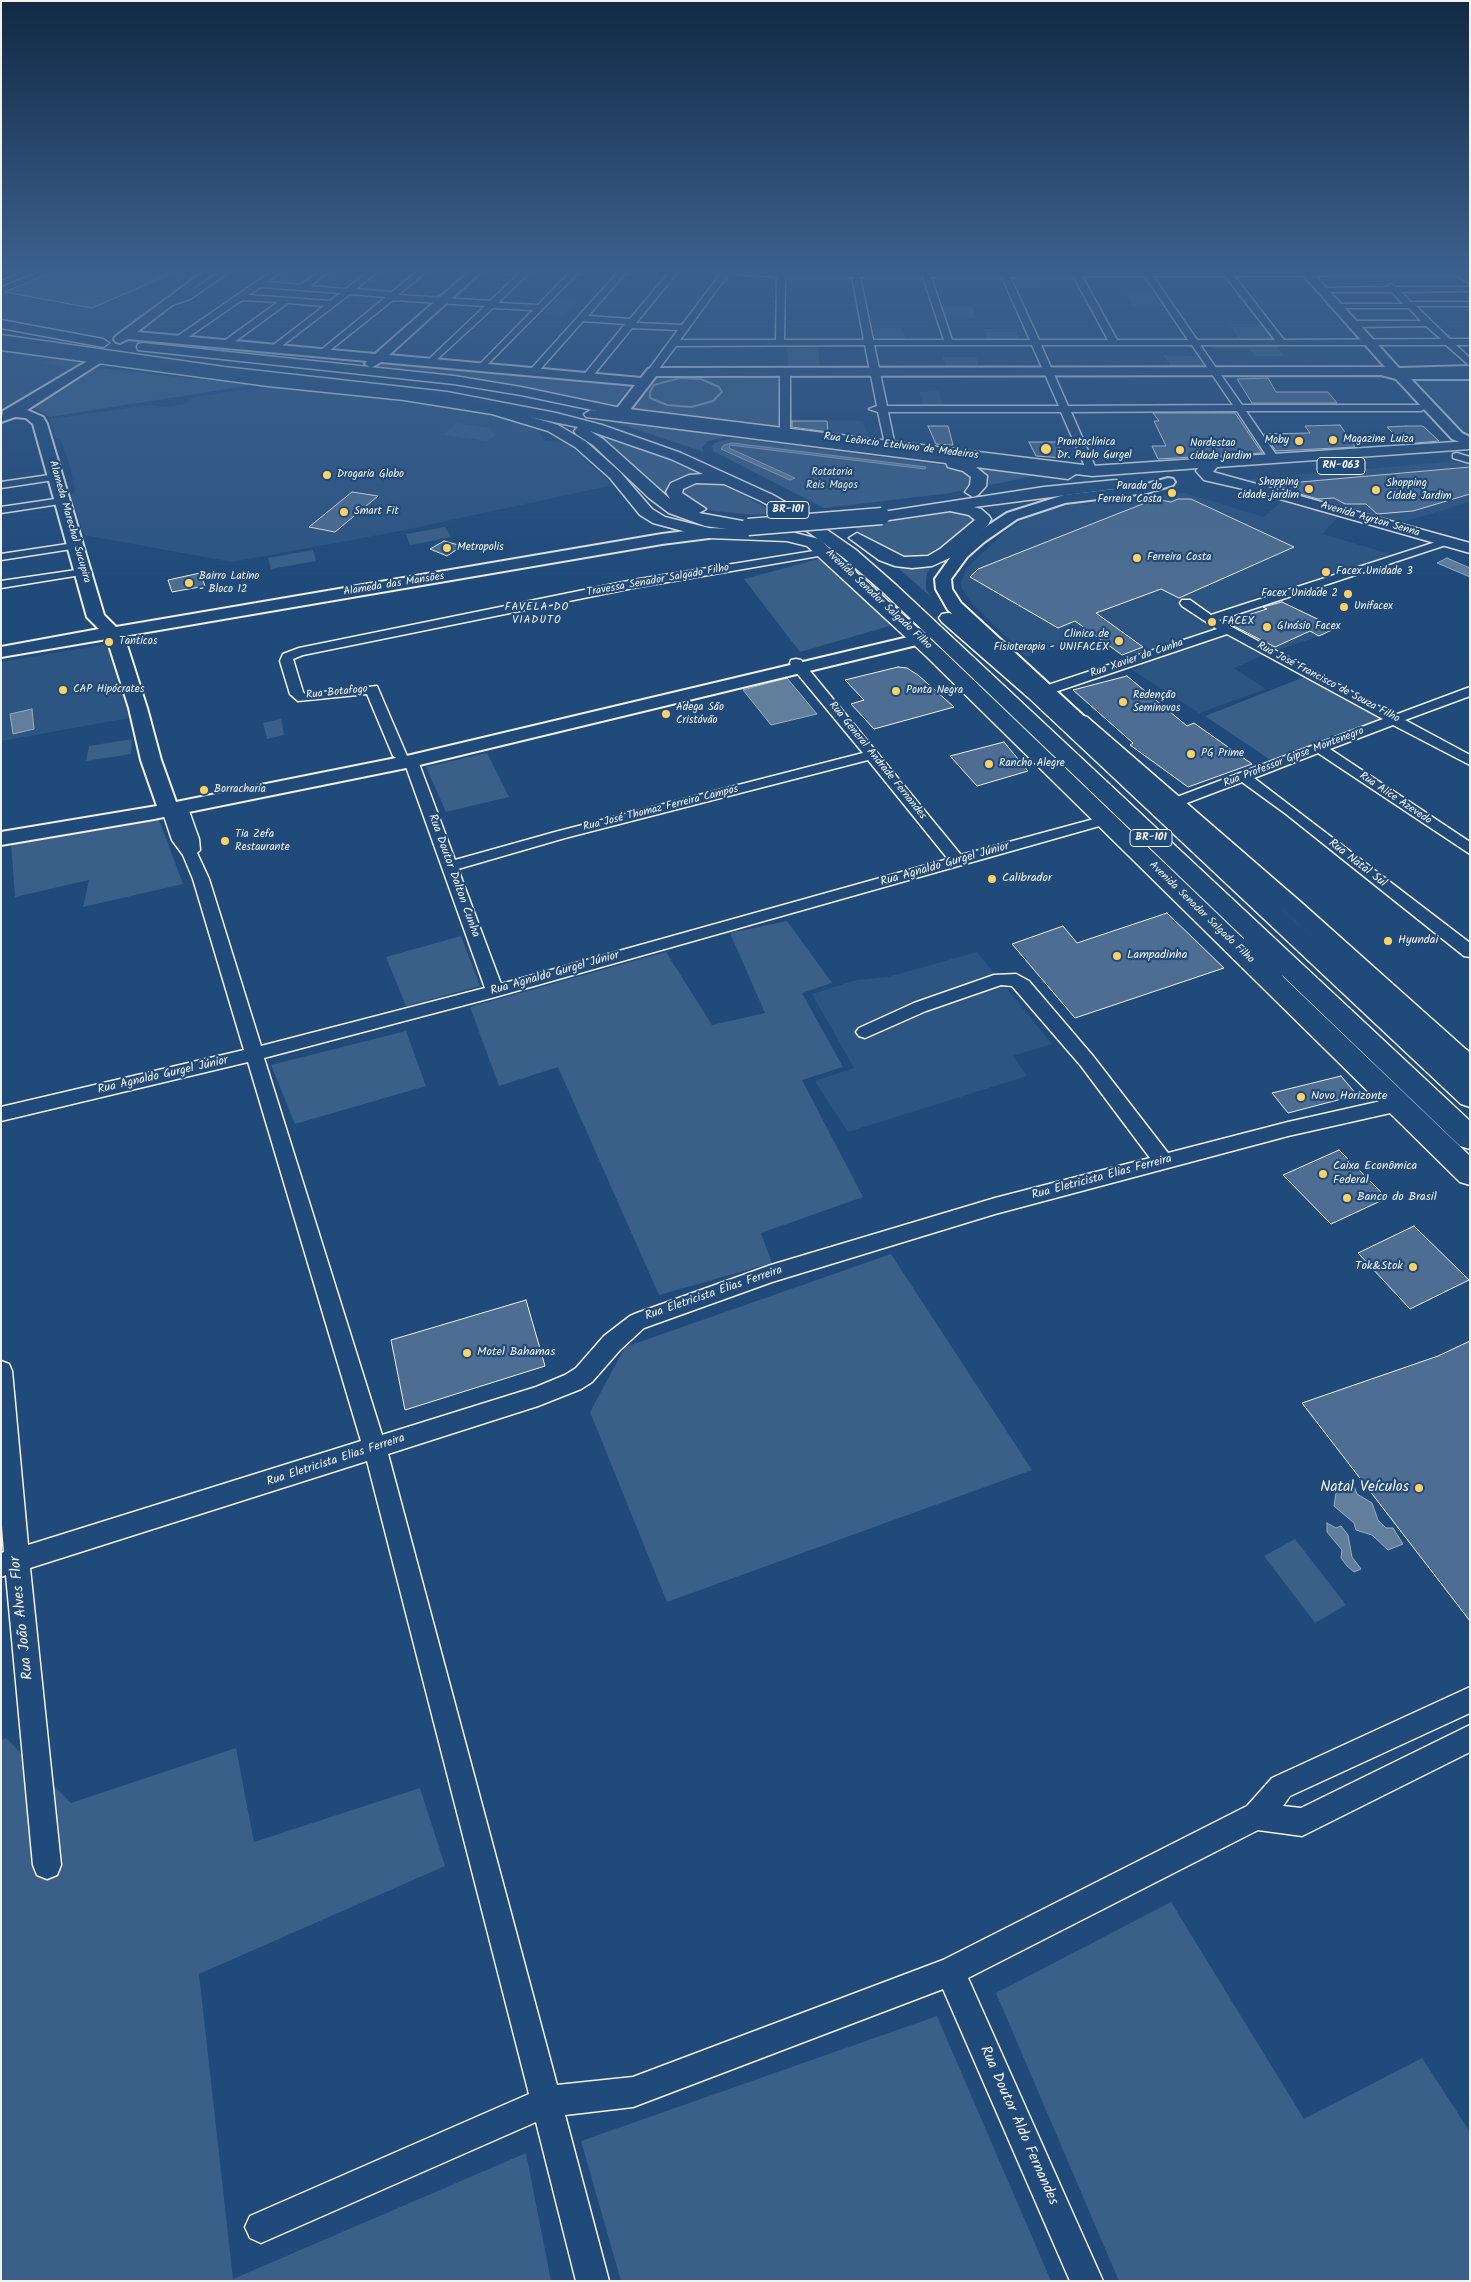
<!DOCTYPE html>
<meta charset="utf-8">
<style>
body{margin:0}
#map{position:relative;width:1471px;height:2282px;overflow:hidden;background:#1f4a7a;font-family:Kalam,sans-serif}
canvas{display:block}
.frame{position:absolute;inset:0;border:2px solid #f4f1e8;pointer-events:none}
</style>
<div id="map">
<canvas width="1471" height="2282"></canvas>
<div class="frame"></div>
</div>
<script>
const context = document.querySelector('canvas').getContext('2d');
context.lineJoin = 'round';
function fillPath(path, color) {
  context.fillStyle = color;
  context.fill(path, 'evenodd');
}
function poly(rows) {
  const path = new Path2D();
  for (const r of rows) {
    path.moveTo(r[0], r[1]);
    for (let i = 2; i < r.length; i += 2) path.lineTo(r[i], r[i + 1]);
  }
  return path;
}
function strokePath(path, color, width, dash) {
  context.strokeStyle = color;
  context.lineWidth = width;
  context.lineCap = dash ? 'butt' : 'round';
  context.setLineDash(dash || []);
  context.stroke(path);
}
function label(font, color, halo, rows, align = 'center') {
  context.font = font + ' Kalam,sans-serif';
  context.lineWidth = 4.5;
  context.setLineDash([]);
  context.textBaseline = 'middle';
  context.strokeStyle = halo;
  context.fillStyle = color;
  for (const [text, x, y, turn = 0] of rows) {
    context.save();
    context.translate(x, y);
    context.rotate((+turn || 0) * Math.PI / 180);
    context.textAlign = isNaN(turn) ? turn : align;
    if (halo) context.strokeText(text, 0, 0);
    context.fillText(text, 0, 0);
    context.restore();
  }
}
fillPath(poly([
 [45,269,167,269,198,277,114,340,1,320,1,286],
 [552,298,577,300,563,316,537,313],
 [1,351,81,362,82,363,1,417],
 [1414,379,1470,379,1470,437,1466,437],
 [270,386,456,408,513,420,530,426,539,432,545,441,566,442,613,485,400,531,232,562,84,535,71,496,75,490,69,463,61,440,56,438,50,419,150,405,163,407,184,404,194,397],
 [939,391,942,405,924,406,919,392],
 [827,421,863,421,868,434,860,436,828,432],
 [1457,461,1470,464,1470,502,1393,525,1240,480],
 [1184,493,1264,517,1283,500,1338,517,1322,534,1394,555,1249,599,1319,636,1264,655,1234,668,1266,689,1199,713,1132,670,1141,667,1095,635,1026,657,970,601,962,589,961,582,967,568,1007,530,1027,517,1058,507,1080,503,1087,505,1097,501],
 [108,644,135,717,1,741,1,662],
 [977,952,1052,1044,1013,1056,1027,1076,848,1132,815,1081,854,1068,812,994,856,980,888,977]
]), '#2d5581');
fillPath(poly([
 [1013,277,1043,277,1047,287,1017,287],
 [1152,291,1163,306,1132,306,1124,292],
 [941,306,972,306,976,318,944,317],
 [1230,324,1263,324,1274,338,1239,339],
 [874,328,902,328,906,340,875,340],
 [983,329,1016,329,1020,341,987,341],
 [138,339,280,353,271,359,130,343,129,341],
 [1209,344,1276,344,1284,356,1255,356,1249,349,1213,349],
 [787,345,818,345,820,369,788,369],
 [1163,355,1197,356,1206,367,1172,367],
 [943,357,976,357,980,370,946,370],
 [63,359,82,363,1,417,1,412,69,367,41,363],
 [383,362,631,384,616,406,613,407,427,374,378,368],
 [98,368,252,385,49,417,31,405],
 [653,377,779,378,778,429,627,411],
 [605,419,732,436,708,441,702,448,704,452],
 [456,423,490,428,495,435,487,441,443,435],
 [566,423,620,439,713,475,688,476,676,479,667,486,667,492,685,507,705,515,723,518,770,522,715,520,677,507,581,429],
 [732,438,959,467,970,473,973,478,970,485,963,490,951,493,824,508,713,451,712,446,715,443],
 [964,464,1047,473,981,487],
 [711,481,724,485,776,513,753,515,715,511,704,508,680,493,683,483],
 [960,510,976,518,976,523,936,557,921,561,893,557,848,523,929,511],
 [445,527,451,537,410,545,406,534],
 [313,550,316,561,271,569,268,558],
 [826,557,893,625,800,652,744,579],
 [890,561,933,563,927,573,926,581,926,589,932,598],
 [1307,676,1384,718,1272,761,1205,716],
 [281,719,284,735,267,739,263,723],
 [132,739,131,754,86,761,89,746],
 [487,753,509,797,446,812,426,767],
 [159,820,183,884,83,907,89,880,15,897,11,844],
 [787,921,832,983,802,993,843,1067,802,1080,863,1197,761,1233,772,1263,659,1295,558,1067,499,1086,470,1007,666,952,712,1025,765,1013,730,933],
 [461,936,480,986,406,1006,386,957],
 [406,1031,426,1086,295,1124,271,1065],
 [891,1254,1032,1470,667,1602,590,1412,625,1347],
 [1295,1539,1346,1605,1315,1623,1264,1556],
 [6,1738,71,1803,236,1748,254,1842,420,1788,445,1866,199,1974,233,2279,526,2153,551,2281,1,2281,1,1740],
 [1171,1902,1304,2119,1422,2058,1470,2132,1470,2281,1119,2281,996,1993],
 [937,2016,1051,2281,621,2281,581,2141]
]), '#3a5f88');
const water = poly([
 [732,443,926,467,925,469,730,445,729,448,795,478,790,480,721,449,724,445,732,443],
 [1447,558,1470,568,1470,577,1437,563,1447,558],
 [787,678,817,714,771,725,743,690,787,678],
 [32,709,34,729,13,734,10,714,32,709],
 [1352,1480,1357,1494,1372,1503,1378,1520,1386,1528,1393,1528,1403,1544,1388,1550,1372,1535,1356,1530,1354,1523,1334,1506,1337,1487,1352,1480],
 [1327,1523,1336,1528,1341,1526,1348,1535,1352,1557,1361,1569,1354,1572,1347,1566,1341,1558,1342,1550,1327,1532,1327,1523]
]);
fillPath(water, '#627e9d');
strokePath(water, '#9cacbb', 1);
strokePath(poly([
 [679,378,701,379,719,387,722,392,713,401,691,407,667,405,650,398,650,392,654,385,679,378]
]), '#9cacbb', 2);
const building = poly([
 [61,269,152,269,173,273,92,308,4,292,61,269],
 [1268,378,1276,392,1328,392,1337,403,1252,403,1237,379,1268,378],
 [1153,413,1235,413,1262,453,1158,459,1152,446,1166,446,1154,421,1159,421,1153,413],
 [792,421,827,421,828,432,792,427,792,421],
 [1340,425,1355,447,1276,451,1264,434,1310,433,1305,426,1340,425],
 [928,426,948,426,953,445,936,444,928,426],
 [1406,426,1423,426,1439,441,1404,444,1387,427,1406,426],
 [1029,442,1057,442,1063,458,1036,456,1029,442],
 [1470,467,1470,494,1413,511,1377,514,1366,504,1345,504,1334,498,1318,499,1267,485,1470,467],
 [352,492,378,496,335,532,309,527,352,492],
 [1155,499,1171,502,1178,499,1191,499,1294,547,1179,598,1161,589,1096,613,1143,647,1122,655,1075,621,1058,628,970,577,978,569,1155,499],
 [444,541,462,546,447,556,430,549,444,541],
 [200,573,205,586,172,592,168,580,200,573],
 [1282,602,1336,628,1319,636,1310,631,1275,647,1226,622,1267,609,1263,607,1282,602],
 [898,667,907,668,918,675,954,707,874,729,851,704,864,700,845,680,898,667],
 [1127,676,1187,726,1194,723,1252,764,1188,787,1130,745,1133,743,1073,690,1127,676],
 [1004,742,1028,771,977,786,950,756,1004,742],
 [1167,913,1224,968,1075,1018,1012,944,1063,926,1077,943,1167,913],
 [1341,1076,1357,1095,1288,1113,1272,1093,1341,1076],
 [1339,1150,1387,1198,1331,1224,1283,1175,1339,1150],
 [1414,1226,1469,1280,1410,1309,1358,1253,1414,1226],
 [526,1300,545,1366,405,1410,391,1340,526,1300],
 [1470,1341,1470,1621,1302,1403,1438,1356,1470,1341]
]);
fillPath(building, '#4d6e92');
strokePath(building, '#f4f1e8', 1);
const street = poly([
 [30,269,42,269,1,286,1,281,30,269],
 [224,269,234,269,190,299,169,306,165,304,184,295,224,269],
 [275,269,285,269,267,282,301,285,323,269,332,269,310,286,346,289,372,269,381,269,356,289,392,292,420,269,429,269,398,295,490,301,524,269,533,269,498,303,538,305,573,269,582,269,482,370,477,367,479,365,533,310,493,308,431,365,427,362,428,360,485,306,393,300,324,355,321,354,321,350,386,297,350,294,275,351,272,350,272,346,324,306,288,303,230,345,224,345,224,341,278,302,242,300,181,342,175,342,175,338,275,269],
 [261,287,341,293,330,301,248,295,261,287],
 [621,269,629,269,588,316,630,319,672,269,680,269,636,323,682,325,722,272,708,269,781,273,851,272,850,269,858,269,859,272,921,272,920,269,928,269,929,272,1000,272,999,269,1007,269,1008,272,1072,272,1070,269,1078,269,1079,272,1142,272,1140,269,1148,269,1150,272,1222,271,1220,269,1230,271,1470,271,1470,275,1234,276,1284,340,1441,339,1426,326,1354,327,1350,324,1354,321,1421,321,1409,308,1337,308,1333,306,1337,304,1403,304,1392,292,1322,292,1318,290,1322,288,1387,287,1390,284,1396,287,1470,287,1470,291,1401,292,1411,302,1470,302,1470,306,1416,306,1450,339,1470,339,1470,345,1456,345,1470,358,1470,366,1446,345,1200,345,1242,405,1421,405,1426,408,1421,411,1246,411,1279,459,1274,462,1270,461,1237,411,1071,412,1097,471,1092,474,1087,471,1061,412,888,412,895,446,886,448,878,412,869,409,877,406,865,345,676,346,655,374,652,375,647,372,678,330,632,328,591,378,588,379,583,376,625,324,583,321,537,373,531,373,531,369,621,269],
 [729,273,777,277,776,340,680,340,729,273],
 [1082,276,1145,276,1188,340,1117,340,1082,276],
 [1153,276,1225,276,1275,340,1197,340,1153,276],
 [785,277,852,277,864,340,784,340,785,277],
 [860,277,923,277,944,340,873,340,860,277],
 [931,277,1002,277,1030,340,952,340,931,277],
 [1010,277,1074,277,1108,340,1039,340,1010,277],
 [874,345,1032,345,1059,406,887,406,874,345],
 [1041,345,1192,345,1233,405,1068,406,1041,345],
 [785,369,790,372,790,433,785,436,780,433,780,372,785,369],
 [1457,453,1470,457,1470,463,1453,458,1453,454,1457,453],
 [56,474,61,477,60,479,1,488,1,482,56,474],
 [62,498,67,501,66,503,1,513,1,507,62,498],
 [1448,538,1454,541,1452,543,1219,620,1395,715,1470,687,1470,696,1405,720,1470,755,1470,765,1393,725,1330,749,1470,842,1470,854,1318,753,1254,778,1470,943,1470,957,1464,956,1286,814,1242,782,1179,806,1169,806,1167,803,1169,800,1383,719,1227,634,1052,693,1042,693,1040,690,1042,687,1217,629,1182,606,1180,603,1182,600,1190,600,1211,615,1448,538],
 [74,543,78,544,78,548,1,560,1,554,74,543],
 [826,549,832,552,830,554,633,588,303,655,293,659,303,692,305,694,377,686,407,756,400,760,393,756,367,694,298,701,290,694,280,661,283,654,299,648,633,580,826,549],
 [83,569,87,570,87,574,1,588,1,581,83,569],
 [796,659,801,660,961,855,1105,816,1112,820,1110,823,495,997,264,1058,382,1435,536,1387,565,1375,576,1368,604,1336,630,1316,637,1313,771,1265,995,1198,1150,1158,1081,1066,1012,986,1001,985,926,1011,865,1038,859,1036,856,1032,859,1028,914,1003,994,975,1016,974,1029,981,1093,1056,1168,1153,1288,1122,1399,1097,1405,1099,1408,1104,1405,1109,1399,1111,1288,1136,995,1214,772,1282,644,1328,620,1350,592,1382,581,1389,538,1406,388,1454,557,2085,633,2077,943,1960,1247,1806,1272,1778,1470,1687,1470,1713,1290,1796,1283,1806,1301,1808,1470,1725,1470,1752,1302,1836,1258,1830,968,1978,1103,2281,1070,2281,943,1989,633,2107,565,2115,609,2281,576,2281,536,2122,261,2243,250,2238,245,2227,250,2216,529,2094,367,1461,30,1568,61,1865,57,1875,47,1879,37,1875,33,1865,6,1575,1,1577,1,1553,4,1552,1,1513,1,1361,9,1364,12,1371,28,1545,361,1441,248,1062,1,1121,1,1107,244,1050,193,879,183,855,172,840,162,810,164,807,174,807,181,804,188,808,199,839,200,850,197,853,209,879,261,1046,485,988,404,761,406,758,416,758,418,761,455,860,555,832,863,753,791,666,790,663,791,660,796,659],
 [868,760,948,859,501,984,458,869,565,838,868,760]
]);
const secondary = poly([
 [207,269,219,269,137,332,375,354,472,269,484,269,389,355,641,378,648,369,652,368,1385,367,1298,269,1309,269,1399,368,1470,366,1470,379,1411,379,1462,433,1470,437,1470,446,1452,439,1396,379,1381,375,656,376,626,415,621,416,614,412,635,385,381,362,371,368,365,364,367,361,128,339,120,343,116,342,114,339,116,336,207,269],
 [1446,269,1459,269,1470,275,1470,283,1446,269],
 [96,356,100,357,102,360,100,363,27,410,43,417,47,424,104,615,116,627,662,534,709,528,717,533,709,538,662,544,124,636,147,708,161,760,176,802,411,755,921,634,927,635,930,639,927,643,921,644,411,767,154,819,1,845,1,832,157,806,141,760,129,708,107,639,1,657,1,647,99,629,87,617,33,424,26,418,15,417,1,422,3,411,96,356],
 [1168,478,1173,479,1175,482,1173,485,1147,493,1065,503,1017,519,984,542,967,557,951,579,952,589,961,603,1089,721,1087,725,1080,727,1073,725,948,610,936,589,935,579,955,551,972,536,1007,513,1064,495,1140,486,1168,478]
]);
const primary = poly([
 [1,320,103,339,109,343,103,347,1,328,1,320],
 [1,342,268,378,404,392,494,406,558,425,585,441,620,472,652,509,665,517,709,528,787,531,819,539,940,648,1470,1156,1470,1185,1460,1182,926,656,807,546,787,541,709,538,653,523,640,515,610,478,575,447,548,431,492,414,404,400,268,386,1,350,1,342],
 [143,343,454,376,521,387,621,408,1092,466,1470,441,1470,449,1217,467,1213,472,1470,543,1470,553,1252,491,1204,480,1196,471,1198,468,1092,476,621,416,521,395,454,384,138,350,137,347,138,344,143,343],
 [1080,715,1087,717,1303,904,1470,1053,1470,1078,1461,1075,1287,914,1073,725,1070,721,1073,717,1080,715]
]);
const highway = poly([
 [1,335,224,367,447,392,556,413,602,425,681,453,773,495,794,507,856,550,896,585,1470,1121,1470,1149,1460,1146,1282,975,1287,984,1284,990,1275,993,1266,990,1241,943,1244,938,884,593,844,558,782,513,761,501,724,484,696,483,683,489,682,493,706,509,699,513,748,522,756,527,748,532,705,526,669,513,649,498,593,445,576,434,574,431,578,427,447,400,224,375,1,343,1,335],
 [590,431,671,459,703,474,689,475,671,483,666,492,670,499,603,439,590,431],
 [591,410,1068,469,1076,474,1068,479,976,467,987,476,986,486,978,495,973,497,965,492,970,485,971,477,963,471,948,467,946,463,586,417,584,414,591,410],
 [1116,480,1121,482,1124,485,1121,488,974,507,981,509,989,516,991,519,988,525,952,557,932,566,912,568,895,566,879,560,849,538,857,533,904,557,928,556,940,549,975,520,969,515,950,511,882,521,876,519,874,516,876,513,1044,487,1116,480],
 [948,613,954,614,1043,690,1447,1060,1445,1057,1449,1050,1458,1047,1467,1050,1470,1054,1470,1107,1461,1104,1029,698,942,622,939,618,942,614,948,613]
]);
strokePath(street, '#f4f1e8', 3);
strokePath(secondary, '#f4f1e8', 4);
strokePath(primary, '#f4f1e8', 3);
strokePath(highway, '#f4f1e8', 3);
fillPath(street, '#1f4a7a');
fillPath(secondary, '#1f4a7a');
fillPath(primary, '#1f4a7a');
fillPath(highway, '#1f4a7a');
const highwayBridge = poly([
 [748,527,882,516]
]);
strokePath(highwayBridge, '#f4f1e8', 19, []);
strokePath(highwayBridge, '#1f4a7a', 16);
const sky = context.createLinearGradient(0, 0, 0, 589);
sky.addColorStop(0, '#112943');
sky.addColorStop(0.46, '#3c608d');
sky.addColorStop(1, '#3c608d00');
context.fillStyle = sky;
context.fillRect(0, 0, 1471, 589);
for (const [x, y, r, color] of [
 [1333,440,5,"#ffd166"],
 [1299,441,5,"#ffd166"],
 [1046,449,6,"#ffd166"],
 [1180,450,5,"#ffd166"],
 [327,475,5,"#ffd166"],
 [1309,489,5,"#ffd166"],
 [1376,490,5,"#ffd166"],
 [1172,493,5,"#ffd166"],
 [344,512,5,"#ffd166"],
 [447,548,5,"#ffd166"],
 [1137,558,5,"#ffd166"],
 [1326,572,5,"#ffd166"],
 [189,583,5,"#ffd166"],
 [1348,594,5,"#ffd166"],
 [1344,607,5,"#ffd166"],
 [1212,622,5,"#ffd166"],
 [1267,627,5,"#ffd166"],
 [1119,641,5,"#ffd166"],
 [109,642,5,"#ffd166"],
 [63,690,5,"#ffd166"],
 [896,691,5,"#ffd166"],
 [1123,702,5,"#ffd166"],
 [666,714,5,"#ffd166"],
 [1191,754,5,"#ffd166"],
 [989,764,5,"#ffd166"],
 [204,790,5,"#ffd166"],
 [225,841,5,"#ffd166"],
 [992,879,5,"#ffd166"],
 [1388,941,5,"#ffd166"],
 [1117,956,5,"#ffd166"],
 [1301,1097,5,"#ffd166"],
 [1323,1174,5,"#ffd166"],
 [1347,1198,5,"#ffd166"],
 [1413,1267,5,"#ffd166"],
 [467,1353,5,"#ffd166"],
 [1419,1488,5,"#ffd166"]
]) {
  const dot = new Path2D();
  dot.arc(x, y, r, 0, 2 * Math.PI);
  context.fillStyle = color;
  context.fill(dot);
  strokePath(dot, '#1f4a7a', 2);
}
label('11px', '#f4f1e8', '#1f4a7a', [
 ["Magazine Luiza",1343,440],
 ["Moby",1289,441,"right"],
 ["Prontoclínica",1057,443],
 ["Dr. Paulo Gurgel",1057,456],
 ["Nordestao",1190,444],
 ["cidade jardim",1190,457],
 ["Drogaria Globo",337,475],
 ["Shopping",1299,483,"right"],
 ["cidade jardim",1299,496,"right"],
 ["Shopping",1386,484],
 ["Cidade Jardim",1386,497],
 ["Parada do",1162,487,"right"],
 ["Ferreira Costa",1162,500,"right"],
 ["Smart Fit",354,512],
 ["Metropolis",457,548],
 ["Ferreira Costa",1147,558],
 ["Facex Unidade 3",1336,572],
 ["Bairro Latino",199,577],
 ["- Bloco 12",199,590],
 ["Facex Unidade 2",1338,594,"right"],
 ["Unifacex",1354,607],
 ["FACEX",1222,622],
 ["GInásio Facex",1277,627],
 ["Clinica de",1109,635,"right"],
 ["Fisioterapia - UNIFACEX",1109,648,"right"],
 ["Tanticos",119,642],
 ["CAP Hipócrates",73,690],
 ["Ponta Negra",906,691],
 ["Redenção",1133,696],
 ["Seminovos",1133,709],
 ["Adega São",676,708],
 ["Cristóvão",676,721],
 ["PG Prime",1201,754],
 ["Rancho Alegre",999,764],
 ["Borracharia",214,790],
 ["Tia Zefa",235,835],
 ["Restaurante",235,848]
], 'left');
label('11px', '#f4f1e8', '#1f4a7a', [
 ["Rua Leôncio Etelvino de Medeiros",901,447,7],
 ["Avenida Ayrton Senna",1370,520,16],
 ["Alameda Marechal Sucupira",69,522,74],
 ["Travessa Senador Salgado Filho",658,581,-10],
 ["Alameda das Mansões",394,585,-9],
 ["Avenida Senador Salgado Filho",878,600,43],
 ["Rua Xavier da Cunha",1137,659,-19],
 ["Rua José Francisco de Souza Filho",1328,683,28],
 ["Rua Botafogo",337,693,-6],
 ["Rua Professor Gipse Montenegro",1294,758,-21],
 ["Rua General Andrade Fernandes",877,761,51],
 ["Rua Alice Azevedo",1395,799,34],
 ["Rua José Thomaz Ferreira Campos",661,809,-14],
 ["Avenida Senador Salgado Filho",1201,913,44]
]);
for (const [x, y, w] of [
 [1341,466,48],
 [788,510,42],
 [1151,838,42]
]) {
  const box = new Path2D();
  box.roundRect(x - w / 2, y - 8.5, w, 17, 4);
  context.fillStyle = '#1f4a7a';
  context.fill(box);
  strokePath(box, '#f4f1e8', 1);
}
label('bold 11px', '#f4f1e8', null, [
 ["RN-063",1341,466],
 ["BR-101",788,510],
 ["BR-101",1151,838]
]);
label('11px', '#e1e2de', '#1f4a7a', [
 ["Rotatoria",832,473],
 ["Reis Magos",832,486]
]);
context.letterSpacing = '1px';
label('11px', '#f4f1e8', '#1f4a7a', [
 ["FAVELA DO",537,608],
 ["VIADUTO",537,621]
]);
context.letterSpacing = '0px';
label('12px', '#f4f1e8', '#1f4a7a', [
 ["Rua Natal Sul",1357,864,38],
 ["Rua Agnaldo Gurgel Júnior",945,865,-16],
 ["Rua Doutor Dalton Cunha",453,876,70],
 ["Rua Agnaldo Gurgel Júnior",555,974,-16],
 ["Rua Agnaldo Gurgel Júnior",163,1076,-13],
 ["Rua Eletricista Elias Ferreira",1102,1178,-15],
 ["Rua Eletricista Elias Ferreira",714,1294,-19],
 ["Rua Eletricista Elias Ferreira",336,1461,-18]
]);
label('12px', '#f4f1e8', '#1f4a7a', [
 ["Calibrador",1002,879],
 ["Hyundai",1398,941],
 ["Lampadinha",1127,956],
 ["Novo Horizonte",1311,1097],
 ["Caixa Econômica",1333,1167],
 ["Federal",1333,1181],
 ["Banco do Brasil",1357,1198],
 ["Tok&Stok",1403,1267,"right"],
 ["Motel Bahamas",477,1353]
], 'left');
label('15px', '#f4f1e8', '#1f4a7a', [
 ["Natal Veículos",1409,1488]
], 'right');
label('15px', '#f4f1e8', '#1f4a7a', [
 ["Rua João Alves Flor",23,1618,-96],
 ["Rua Doutor Aldo Fernandes",1018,2126,66]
]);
</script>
